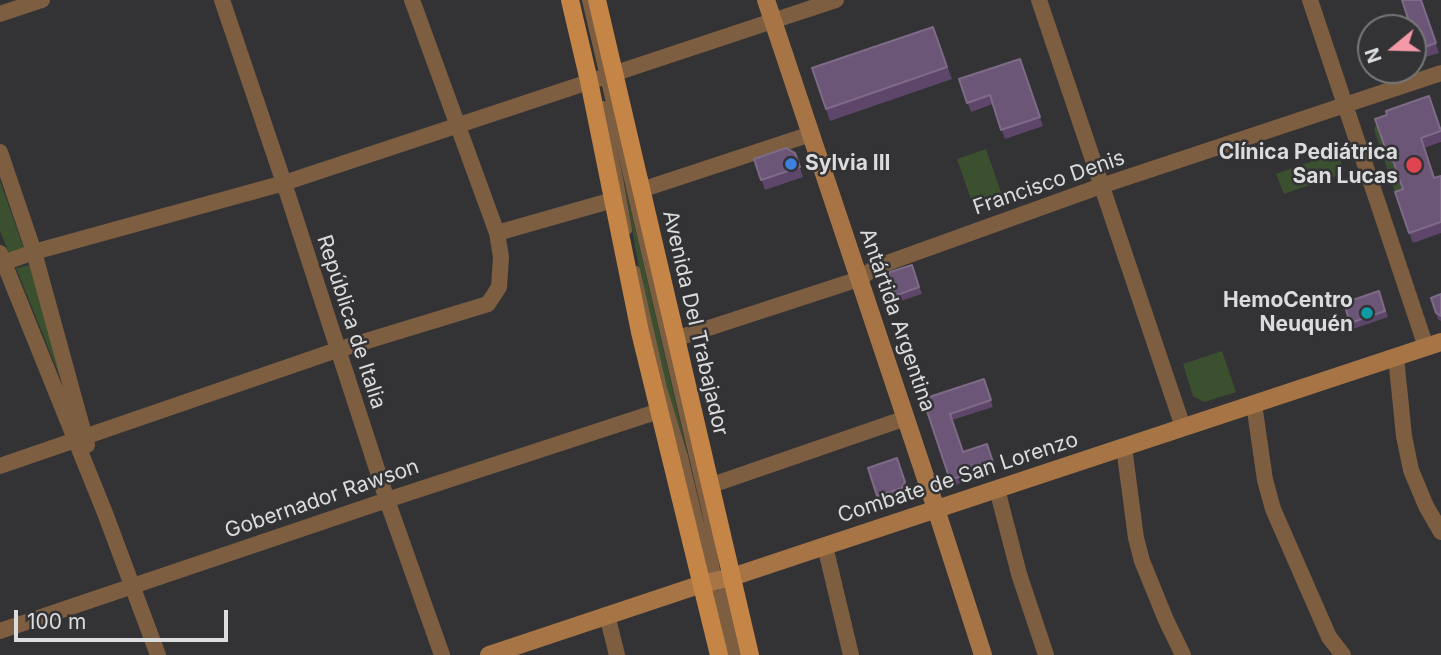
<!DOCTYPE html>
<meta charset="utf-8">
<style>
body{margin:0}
#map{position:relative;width:1441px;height:655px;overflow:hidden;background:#333336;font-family:Inter,sans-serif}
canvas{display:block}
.north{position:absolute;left:1357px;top:14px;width:70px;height:70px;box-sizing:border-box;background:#333336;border:2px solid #767779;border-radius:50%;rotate:251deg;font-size:19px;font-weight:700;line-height:28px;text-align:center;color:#dbdcdd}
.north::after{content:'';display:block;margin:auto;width:24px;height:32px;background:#f49aa7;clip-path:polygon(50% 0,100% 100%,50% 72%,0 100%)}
.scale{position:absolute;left:14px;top:610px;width:214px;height:32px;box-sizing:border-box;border:4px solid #dbdcdd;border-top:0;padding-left:9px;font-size:21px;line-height:24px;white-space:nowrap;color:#dbdcdd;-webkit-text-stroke:5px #333336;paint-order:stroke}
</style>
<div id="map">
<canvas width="1441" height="655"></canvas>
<div class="north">N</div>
<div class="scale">100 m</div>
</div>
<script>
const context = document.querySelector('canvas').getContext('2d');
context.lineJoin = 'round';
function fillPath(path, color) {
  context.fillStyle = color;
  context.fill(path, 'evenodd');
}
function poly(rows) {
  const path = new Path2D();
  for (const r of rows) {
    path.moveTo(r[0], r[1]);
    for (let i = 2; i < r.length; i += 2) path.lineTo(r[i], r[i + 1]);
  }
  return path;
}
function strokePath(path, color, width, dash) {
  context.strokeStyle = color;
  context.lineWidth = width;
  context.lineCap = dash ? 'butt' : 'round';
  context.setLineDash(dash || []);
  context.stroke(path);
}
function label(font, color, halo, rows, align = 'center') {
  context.font = font + ' Inter,sans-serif';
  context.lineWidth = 5;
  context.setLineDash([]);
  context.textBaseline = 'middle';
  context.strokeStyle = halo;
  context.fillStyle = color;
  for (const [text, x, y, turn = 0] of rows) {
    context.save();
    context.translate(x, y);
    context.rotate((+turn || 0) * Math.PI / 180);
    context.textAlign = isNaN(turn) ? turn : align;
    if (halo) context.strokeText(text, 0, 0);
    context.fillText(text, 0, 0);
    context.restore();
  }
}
fillPath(poly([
 [1377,123,1394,162,1406,199,1398,201,1374,129],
 [986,149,1003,198,974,208,957,159],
 [1338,152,1344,173,1284,194,1276,174],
 [0,181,24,249,9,253,0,231],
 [624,181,690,464,666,386,637,257],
 [30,265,67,394,16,268],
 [1222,351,1236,392,1204,402,1193,396,1183,364]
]), '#3b502f');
strokePath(poly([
 [586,0,706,512,718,581],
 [603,105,619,178,628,230],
 [636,270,663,388,684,457],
 [707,562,728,655]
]), '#7d5e41', 8);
strokePath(poly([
 [222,0,284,183,387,500,442,655],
 [1039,0,1183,427],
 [1310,0,1426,347],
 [0,14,42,0],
 [0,152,34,252,87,445],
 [641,190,811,134],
 [497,233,613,200],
 [0,253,105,513,158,655],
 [0,264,34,252,284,183,836,0],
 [675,339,859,279,876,267,1101,186,1441,73],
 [1396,357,1404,436,1411,470,1426,506,1441,532],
 [1254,404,1265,480,1273,509,1329,637,1343,655],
 [1124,447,1136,538,1142,561,1166,620,1183,655],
 [680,457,704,557,706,565,704,567,700,565,674,459,680,457],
 [0,466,337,350,488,304,499,287,501,257,497,233,412,0],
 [709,486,906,418],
 [997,489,1019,574,1046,655],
 [825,546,851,655],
 [735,608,731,592,727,591,725,594,739,655],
 [607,615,617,655],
 [0,631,387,500,659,411]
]), '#7d5e41', 16);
strokePath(poly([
 [766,0,936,509,983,655],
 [489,655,702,584,732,577,825,546,1441,342]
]), '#a67445', 18);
strokePath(poly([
 [570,0,589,81,640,332,719,655],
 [597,0,750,655]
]), '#c58546', 18);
fillPath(poly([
 [1421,0,1439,53,1422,58,1413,33],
 [933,27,952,79,830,121,812,68],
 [1020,59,1043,126,1005,139,993,104,971,112,959,79],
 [1375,119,1441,130,1441,142,1424,148,1435,178,1441,176,1441,233,1413,243,1395,192,1403,189,1393,162,1390,163],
 [795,153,803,177,765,190,754,159],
 [912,265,922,294,891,304,885,284],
 [1379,291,1388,317,1353,329,1344,303],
 [1441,294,1441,321,1438,319,1431,298],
 [984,379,993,407,952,420,963,452,987,444,996,471,952,486,923,399],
 [897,458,907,488,904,494,880,503,868,468]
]), '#5e466b');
fillPath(poly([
 [905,482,907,488,904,494,902,488]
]), '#473850');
const building = poly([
 [1402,0,1421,0,1436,43,1419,49,1413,33,1413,28,1411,28,1402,0],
 [933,27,947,67,826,109,812,68,933,27],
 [1020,59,1040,117,1001,130,990,95,967,103,959,79,1020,59],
 [1429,96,1441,131,1421,138,1434,178,1441,176,1441,222,1409,233,1395,192,1403,189,1390,152,1387,153,1375,119,1387,115,1386,111,1429,96],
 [786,148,795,153,800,167,761,180,754,159,786,148],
 [912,265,919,287,889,298,885,284,890,272,912,265],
 [1379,291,1385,311,1350,323,1344,303,1379,291],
 [1441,294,1441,316,1436,313,1431,298,1441,294],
 [984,379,991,400,950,414,963,452,987,444,994,465,950,480,923,399,984,379],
 [897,458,905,482,902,488,877,496,868,468,897,458]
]);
fillPath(building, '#6c5677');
strokePath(building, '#7d6b87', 2);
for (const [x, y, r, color] of [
 [791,164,7,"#3f7fe0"],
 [1414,165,9,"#e0444e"],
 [1367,313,7,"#0f9aa8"]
]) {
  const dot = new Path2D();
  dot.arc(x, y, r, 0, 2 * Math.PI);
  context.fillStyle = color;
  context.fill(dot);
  strokePath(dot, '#333336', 2.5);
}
label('bold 21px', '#dbdcdd', '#333336', [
 ["Clínica Pediátrica",1398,153],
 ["San Lucas",1398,177],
 ["Sylvia III",805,164,"left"],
 ["HemoCentro",1353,301],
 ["Neuquén",1353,325]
], 'right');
label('21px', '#dbdcdd', '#333336', [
 ["Francisco Denis",1049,183,-19],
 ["Antártida Argentina",897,320,71],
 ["República de Italia",351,322,72],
 ["Avenida Del Trabajador",695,323,77],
 ["Combate de San Lorenzo",958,478,-18],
 ["Gobernador Rawson",322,499,-19]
]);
</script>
